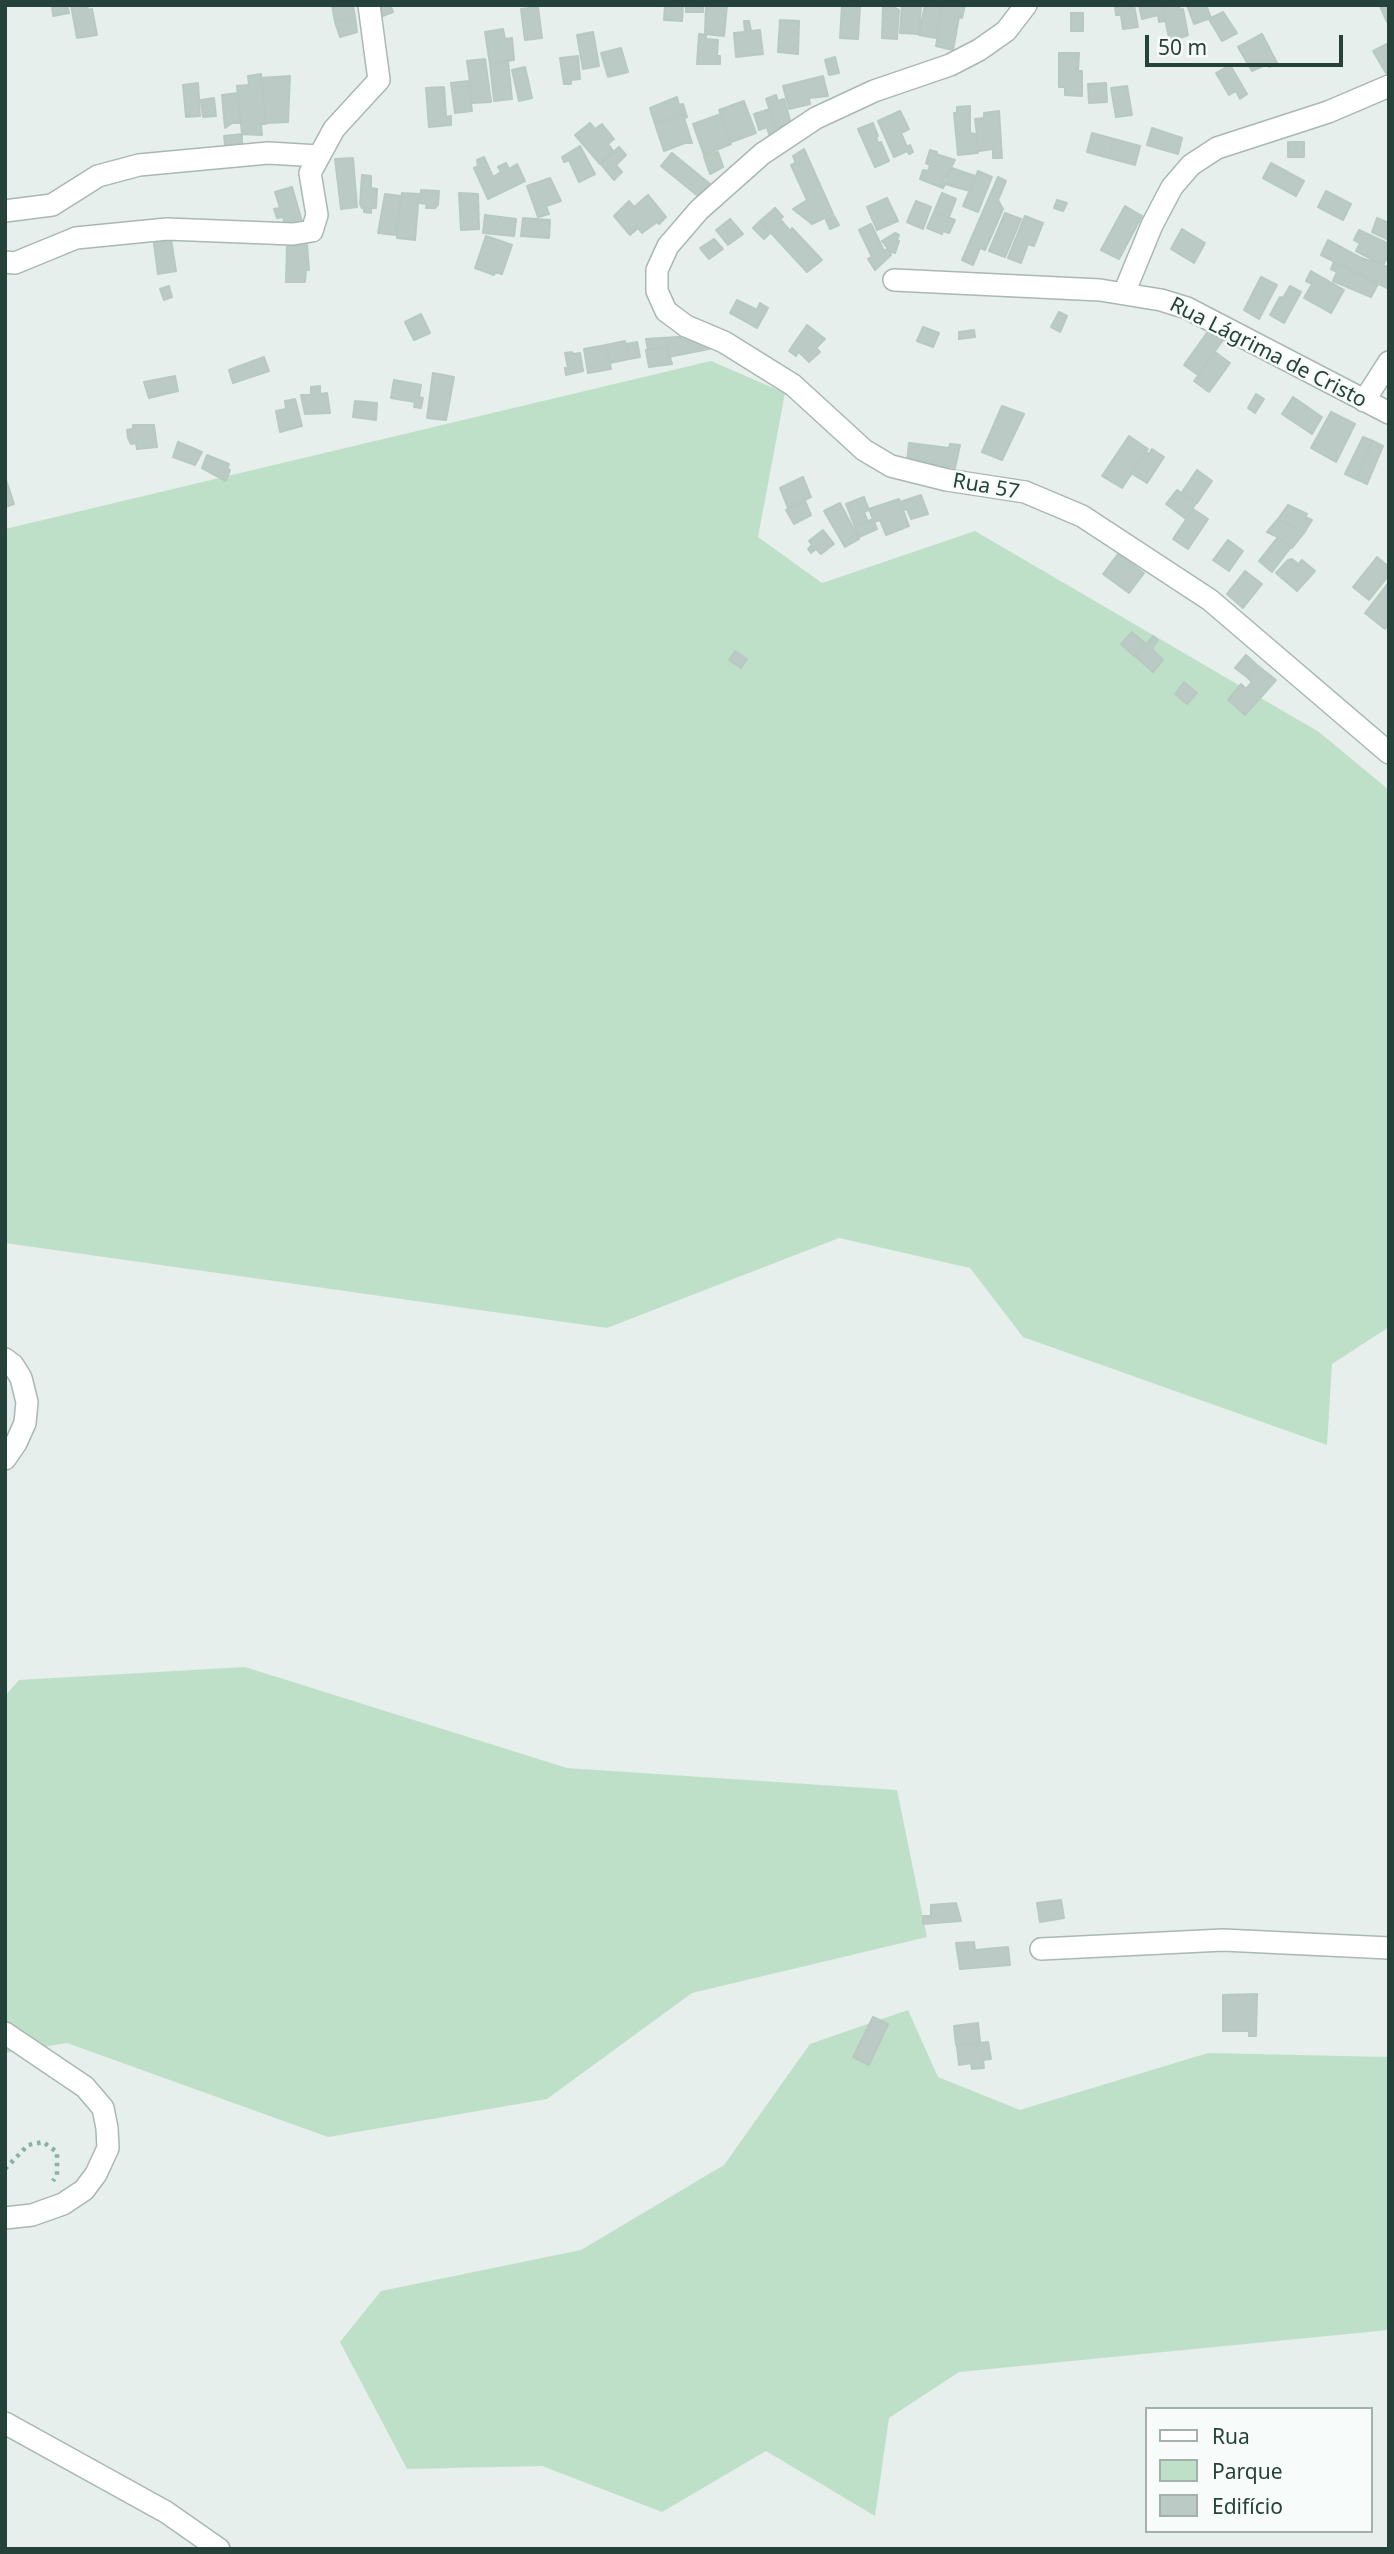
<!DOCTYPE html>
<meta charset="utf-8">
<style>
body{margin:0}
#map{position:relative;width:1394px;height:2554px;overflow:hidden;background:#e6efeb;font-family:"Noto Sans",sans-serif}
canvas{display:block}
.frame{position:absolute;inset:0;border:7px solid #24423a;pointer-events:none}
.legend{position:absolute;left:1145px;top:2407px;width:228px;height:126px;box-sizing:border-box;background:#f7fbf9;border:2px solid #a3b1ad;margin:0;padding:9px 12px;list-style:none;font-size:21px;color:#24423a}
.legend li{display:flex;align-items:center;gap:14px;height:35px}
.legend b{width:35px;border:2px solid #a3b1ad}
.scale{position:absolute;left:1145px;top:35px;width:198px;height:32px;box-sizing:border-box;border:4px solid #24423a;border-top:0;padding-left:9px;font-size:21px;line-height:24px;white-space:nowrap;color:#24423a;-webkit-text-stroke:5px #f7fbf9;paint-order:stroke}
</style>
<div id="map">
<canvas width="1394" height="2554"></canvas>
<div class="frame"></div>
<ul class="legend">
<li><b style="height:9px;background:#fff"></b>Rua</li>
<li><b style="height:19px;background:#bfe0c8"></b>Parque</li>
<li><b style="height:19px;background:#bbcac4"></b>Edifício</li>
</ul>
<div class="scale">50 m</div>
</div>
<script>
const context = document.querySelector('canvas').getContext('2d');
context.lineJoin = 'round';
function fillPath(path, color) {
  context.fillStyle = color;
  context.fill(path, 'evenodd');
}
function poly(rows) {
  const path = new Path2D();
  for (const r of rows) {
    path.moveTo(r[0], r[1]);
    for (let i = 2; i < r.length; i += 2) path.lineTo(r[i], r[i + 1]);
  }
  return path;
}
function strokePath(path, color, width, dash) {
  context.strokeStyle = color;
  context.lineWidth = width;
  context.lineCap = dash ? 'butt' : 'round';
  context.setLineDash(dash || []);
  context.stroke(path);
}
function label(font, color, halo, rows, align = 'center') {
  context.font = font + ' "Noto Sans",sans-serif';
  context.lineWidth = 5;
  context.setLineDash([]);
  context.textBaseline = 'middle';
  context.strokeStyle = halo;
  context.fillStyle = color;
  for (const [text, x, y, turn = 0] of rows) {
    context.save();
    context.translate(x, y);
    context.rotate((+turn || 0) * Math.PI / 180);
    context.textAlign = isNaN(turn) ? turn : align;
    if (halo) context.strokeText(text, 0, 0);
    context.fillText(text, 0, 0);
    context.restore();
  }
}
fillPath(poly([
 [711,361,785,393,758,537,822,583,975,531,1319,732,1389,790,1389,1327,1332,1364,1327,1445,1023,1337,970,1268,839,1238,607,1328,5,1243,5,529],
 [245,1667,567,1768,897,1790,927,1937,692,1993,547,2099,328,2137,67,2043,5,2053,5,1696,19,1680],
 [908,2010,938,2077,1020,2110,1208,2053,1389,2057,1389,2330,959,2372,889,2418,875,2516,766,2451,662,2512,542,2466,407,2469,340,2342,381,2291,581,2250,724,2165,810,2044]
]), '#bfe0c8');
const building = poly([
 [52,5,67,5,69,13,53,16,52,5],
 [71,5,87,5,88,10,92,9,97,35,77,38,71,5],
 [332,5,353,5,355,17,335,22,332,5],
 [377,5,390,5,393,12,380,17,377,5],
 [665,5,683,5,682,21,664,20,665,5],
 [686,5,703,5,703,12,686,12,686,5],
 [706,5,727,5,724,36,705,34,706,5],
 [842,5,862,5,860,6,858,39,840,38,842,5],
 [902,5,921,5,919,34,900,33,902,5],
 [925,5,942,5,936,38,919,35,925,5],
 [943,5,965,5,962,18,959,17,953,50,936,46,943,5],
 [1115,5,1134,5,1138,27,1123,29,1121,15,1116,15,1115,5],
 [1139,5,1162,5,1165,21,1159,22,1158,15,1142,19,1139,5],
 [1162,5,1179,5,1180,10,1183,9,1188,35,1170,42,1162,5],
 [1187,5,1206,5,1211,18,1194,24,1187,5],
 [1389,5,1389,21,1387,22,1380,6,1389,5],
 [538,7,542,38,525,40,521,9,538,7],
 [883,7,893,7,899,10,897,39,882,38,883,7],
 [1223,12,1237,33,1222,41,1209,19,1223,12],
 [1071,13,1083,13,1083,31,1071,31,1071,13],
 [355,17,357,32,340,37,335,22,355,17],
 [780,20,799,21,798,54,778,52,780,20],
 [744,21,749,21,751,31,760,30,763,54,736,57,734,33,745,32,744,21],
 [503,29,505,39,512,38,514,60,490,64,485,32,503,29],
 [593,32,599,66,583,69,577,35,593,32],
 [699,34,706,35,706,39,718,40,717,56,720,56,720,64,697,64,699,34],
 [1262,34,1277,63,1269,67,1267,64,1252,71,1238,47,1262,34],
 [1389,43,1389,72,1386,73,1373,51,1389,43],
 [621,48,628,72,608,77,601,53,621,48],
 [1059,53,1079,53,1078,71,1082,71,1082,96,1065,95,1065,87,1059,87,1059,53],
 [578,56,580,79,571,80,571,84,564,84,560,58,578,56],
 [835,57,839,73,829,75,825,60,835,57],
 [485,59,491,102,473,103,467,61,485,59],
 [508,61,512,99,494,101,490,64,508,61],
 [1230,65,1247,94,1240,99,1236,91,1229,95,1216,73,1230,65],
 [525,67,532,98,519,101,512,70,525,67],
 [261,74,266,124,261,124,262,135,242,134,237,86,249,85,248,76,261,74],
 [290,76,288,122,266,123,261,78,290,76],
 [823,76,828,96,809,98,810,104,789,109,783,86,823,76],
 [468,81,472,111,455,113,451,83,468,81],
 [198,83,200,116,186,117,183,85,198,83],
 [1106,83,1107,102,1089,103,1088,84,1106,83],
 [1127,86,1132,115,1116,117,1111,88,1127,86],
 [444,87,446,117,451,116,451,125,429,127,426,88,444,87],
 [238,93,240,123,232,123,225,128,222,95,238,93],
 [776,95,778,101,784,99,791,124,776,129,766,99,776,95],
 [677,97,679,105,683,104,686,114,655,124,650,108,677,97],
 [214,98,216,116,203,117,201,100,214,98],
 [744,101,756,133,731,142,719,110,744,101],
 [970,106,970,133,976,134,978,153,958,155,954,113,957,113,957,107,970,106],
 [770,109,777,132,769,134,767,127,759,130,754,114,770,109],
 [900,111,909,129,901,133,907,147,910,145,913,152,909,154,907,151,894,157,878,121,900,111],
 [999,111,1002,158,993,158,993,149,979,151,975,119,984,118,984,113,999,111],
 [686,114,687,117,684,118,692,143,685,143,664,151,655,124,686,114],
 [721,114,731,144,704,155,693,124,721,114],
 [590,123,595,129,602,124,614,139,608,144,614,152,600,164,575,135,590,123],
 [873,123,878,136,876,137,878,143,881,142,889,161,875,167,858,129,873,123],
 [1152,128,1182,138,1178,154,1147,145,1152,128],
 [1092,133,1114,139,1109,158,1087,152,1092,133],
 [242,134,242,144,225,145,224,136,242,134],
 [1114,139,1140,146,1135,165,1109,158,1114,139],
 [1288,142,1304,142,1304,157,1288,157,1288,142],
 [580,146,595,174,579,182,569,160,564,162,562,157,580,146],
 [619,147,626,155,616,165,622,172,614,180,600,163,619,147],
 [804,149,833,214,812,224,793,209,807,200,791,165,796,163,793,156,804,149],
 [930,150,937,152,936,154,955,160,943,182,946,183,943,188,920,179,923,170,928,171,930,165,926,163,930,150],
 [718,152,723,167,710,174,704,157,718,152],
 [672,153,710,184,698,196,661,166,672,153],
 [484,157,493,177,501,172,498,167,506,163,509,169,517,164,525,181,488,199,474,168,478,166,477,160,484,157],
 [353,158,357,207,341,209,335,159,353,158],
 [1271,163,1304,181,1296,196,1263,178,1271,163],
 [952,168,975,176,970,191,945,184,952,168],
 [978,171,992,177,978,212,963,206,978,171],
 [362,175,371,176,371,188,377,189,376,208,371,208,371,213,364,212,364,207,362,208,360,204,362,175],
 [998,177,1006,181,998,200,1003,209,985,250,980,248,973,265,962,260,998,177],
 [550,178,561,201,546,206,549,214,538,217,527,186,550,178],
 [292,187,303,225,286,230,283,217,277,218,274,209,280,208,275,192,292,187],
 [421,190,439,191,438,205,435,208,426,208,427,204,420,203,421,190],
 [1326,191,1351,204,1343,220,1318,207,1326,191],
 [402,193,419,194,415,240,397,238,398,231,396,231,402,193],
 [459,193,478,194,479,229,461,230,459,193],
 [942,193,956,199,949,217,934,212,942,193],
 [385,194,401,196,396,235,378,233,385,194],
 [648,195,666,217,659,224,657,222,642,233,638,228,630,235,614,216,629,201,634,207,648,195],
 [887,198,898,221,877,230,867,207,887,198],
 [1057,200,1067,203,1063,211,1054,208,1057,200],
 [916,201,931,207,923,229,907,222,916,201],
 [1125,206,1142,216,1119,259,1101,250,1125,206],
 [775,208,783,217,780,219,790,231,792,228,822,260,807,272,760,221,775,208],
 [934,212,955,220,949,233,943,231,942,234,927,228,934,212],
 [1005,213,1021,219,1005,257,989,251,1005,213],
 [485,215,516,219,514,236,483,233,485,215],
 [834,216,839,225,830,229,826,220,834,216],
 [1025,216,1043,223,1034,246,1028,244,1021,263,1008,258,1025,216],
 [523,218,550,220,549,238,521,236,523,218],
 [1377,218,1389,223,1389,240,1372,232,1377,218],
 [730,219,743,234,728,245,716,230,730,219],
 [760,221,770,233,764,239,753,228,760,221],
 [871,224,884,251,887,249,891,255,875,270,868,259,872,257,859,230,871,224],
 [1182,229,1205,243,1194,263,1171,249,1182,229],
 [1359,230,1389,244,1389,254,1383,265,1356,251,1360,243,1354,240,1359,230],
 [170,233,176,271,158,274,153,236,170,233],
 [895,233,899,235,897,240,899,241,895,253,891,252,882,241,895,233],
 [486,236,512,245,502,274,495,272,494,275,475,268,486,236],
 [714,239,723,249,709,259,700,248,714,239],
 [1328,240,1359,257,1370,261,1370,259,1389,268,1389,289,1321,255,1328,240],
 [307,245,309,270,306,270,305,282,286,282,287,246,307,245],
 [1334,262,1378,284,1371,297,1333,281,1337,272,1331,269,1334,262],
 [1311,271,1344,290,1331,313,1304,298,1312,284,1306,281,1311,271],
 [1261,277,1277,285,1259,319,1244,310,1261,277],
 [169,286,172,297,164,300,160,289,169,286],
 [1290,286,1301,292,1284,323,1270,315,1280,297,1283,298,1290,286],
 [737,300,757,310,760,303,768,308,757,328,730,313,737,300],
 [1059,312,1067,316,1060,332,1051,327,1059,312],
 [421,314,430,333,414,340,405,322,421,314],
 [807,325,825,339,816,348,820,352,809,362,801,354,798,352,796,356,789,351,807,325],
 [923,327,939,333,933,347,917,341,923,327],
 [974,330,975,337,959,339,959,332,974,330],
 [1209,330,1223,340,1198,375,1184,365,1209,330],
 [693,336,708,339,709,349,668,357,667,347,648,350,646,339,693,336],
 [625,341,629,359,610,363,606,345,625,341],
 [637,342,640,357,629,359,626,344,637,342],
 [606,345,611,369,588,373,584,349,606,345],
 [667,347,672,364,649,367,646,350,667,347],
 [572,352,573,354,580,353,583,371,566,375,565,368,568,368,565,353,572,352],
 [1215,352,1230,363,1209,392,1194,381,1215,352],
 [264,357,269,371,233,383,229,370,264,357],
 [433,373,454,377,446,420,427,418,433,373],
 [175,376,178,391,149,398,144,382,175,376],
 [394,380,421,385,419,397,423,398,421,408,414,407,415,402,391,398,394,380],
 [320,386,320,394,327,393,330,413,305,414,301,395,311,395,311,387,320,386],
 [1256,394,1264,399,1255,413,1248,408,1256,394],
 [1293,397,1322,417,1312,434,1282,414,1293,397],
 [295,399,302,426,280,432,276,411,286,409,285,401,295,399],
 [355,401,377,403,376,420,353,417,355,401],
 [1002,406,1024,414,1002,460,982,452,1002,406],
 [1331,412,1355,424,1336,462,1311,448,1331,412],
 [133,425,154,425,157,447,137,449,136,443,131,444,128,438,127,430,133,429,133,425],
 [1129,436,1148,449,1122,488,1102,476,1129,436],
 [1363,437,1373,441,1356,479,1345,474,1363,437],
 [1373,441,1383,446,1367,484,1356,479,1373,441],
 [178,442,202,452,195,465,173,457,178,442],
 [909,443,949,448,950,444,960,445,955,468,907,462,909,443],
 [1152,449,1164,457,1147,483,1131,473,1146,452,1149,454,1152,449],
 [207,455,229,464,227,469,230,470,226,481,202,468,207,455],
 [1197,470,1212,481,1197,503,1182,492,1197,470],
 [5,477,14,504,5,507,5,477],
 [803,477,811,497,788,508,780,488,803,477],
 [1177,490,1196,503,1186,519,1166,504,1177,490],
 [921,495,928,514,911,519,907,509,903,510,900,502,921,495],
 [864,497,869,510,864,512,868,522,855,527,846,504,864,497],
 [899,499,909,526,886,535,880,520,874,522,869,509,899,499],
 [805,501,811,515,794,524,786,510,805,501],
 [840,503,859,539,845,547,824,511,840,503],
 [1288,505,1307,514,1305,517,1312,520,1304,533,1278,519,1288,505],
 [1193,509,1208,519,1188,549,1173,539,1193,509],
 [873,519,877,529,859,537,855,527,873,519],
 [1278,519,1304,533,1292,548,1278,537,1267,532,1278,519],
 [823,530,834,544,821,554,816,549,811,553,808,549,812,545,809,541,823,530],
 [1278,537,1291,547,1272,572,1259,561,1278,537],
 [1228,540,1243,551,1229,571,1213,560,1228,540],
 [1118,554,1144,573,1129,593,1103,574,1118,554],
 [1377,557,1389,567,1389,575,1369,600,1353,587,1377,557],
 [1292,559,1297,563,1297,566,1302,560,1315,571,1297,591,1276,573,1288,560,1292,559],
 [1245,571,1262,584,1243,608,1227,594,1245,571],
 [1389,582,1389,624,1385,629,1365,613,1389,582],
 [1132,632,1145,643,1134,656,1121,644,1132,632],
 [1153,636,1158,640,1152,649,1163,660,1153,672,1136,657,1153,636],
 [735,651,747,659,741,668,729,660,735,651],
 [1246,655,1257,665,1247,677,1235,668,1246,655],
 [1257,665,1276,680,1245,715,1228,700,1241,684,1246,689,1252,682,1247,677,1257,665],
 [1184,682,1197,693,1187,704,1175,694,1184,682],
 [1061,1900,1064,1918,1040,1922,1037,1903,1061,1900],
 [956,1903,961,1921,923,1924,923,1916,931,1916,931,1905,956,1903],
 [974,1942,975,1950,1008,1947,1010,1965,960,1969,956,1943,974,1942],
 [1257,1994,1256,2036,1249,2036,1249,2031,1223,2031,1223,1995,1257,1994],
 [873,2017,888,2024,869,2065,853,2057,873,2017],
 [978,2023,980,2042,956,2045,954,2026,978,2023],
 [988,2042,991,2059,983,2060,984,2068,972,2069,971,2063,959,2065,957,2046,988,2042]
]);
fillPath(building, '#bbcac4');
strokePath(building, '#b8c9c2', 2);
const minor = poly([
 [1026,5,1006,31,979,50,950,65,874,91,816,118,762,154,699,210,668,246,657,270,657,291,666,311,686,326,724,342,793,385,864,450,891,466,947,480,1025,492,1082,516,1210,600,1389,753],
 [5,211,52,205,98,176,139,165,268,153,319,156],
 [5,262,15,263,76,238,167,229,293,234,312,231,317,215,310,173,334,129,379,80,369,5],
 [894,280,1100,290,1161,300,1187,308,1389,413],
 [1124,293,1152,225,1172,187,1191,165,1217,148,1328,112,1389,86],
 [1364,401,1389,362],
 [5,1359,13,1365,21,1378,27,1402,25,1423,16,1443,5,1459],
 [1041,1949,1223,1940,1389,1948],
 [5,2033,85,2087,103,2108,107,2128,108,2148,96,2174,84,2190,63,2204,32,2215,5,2218],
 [5,2423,166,2512,219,2549]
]);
strokePath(minor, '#a8b8b2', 24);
strokePath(poly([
 [5,2169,28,2145,43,2142,57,2152,57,2175,53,2181]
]), '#86b3a5', 4.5, [3.5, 5]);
strokePath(minor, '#fff', 21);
label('21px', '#24423a', '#f7fbf9', [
 ["Rua Lágrima de Cristo",1268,353,27],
 ["Rua 57",986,487,10]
]);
</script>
